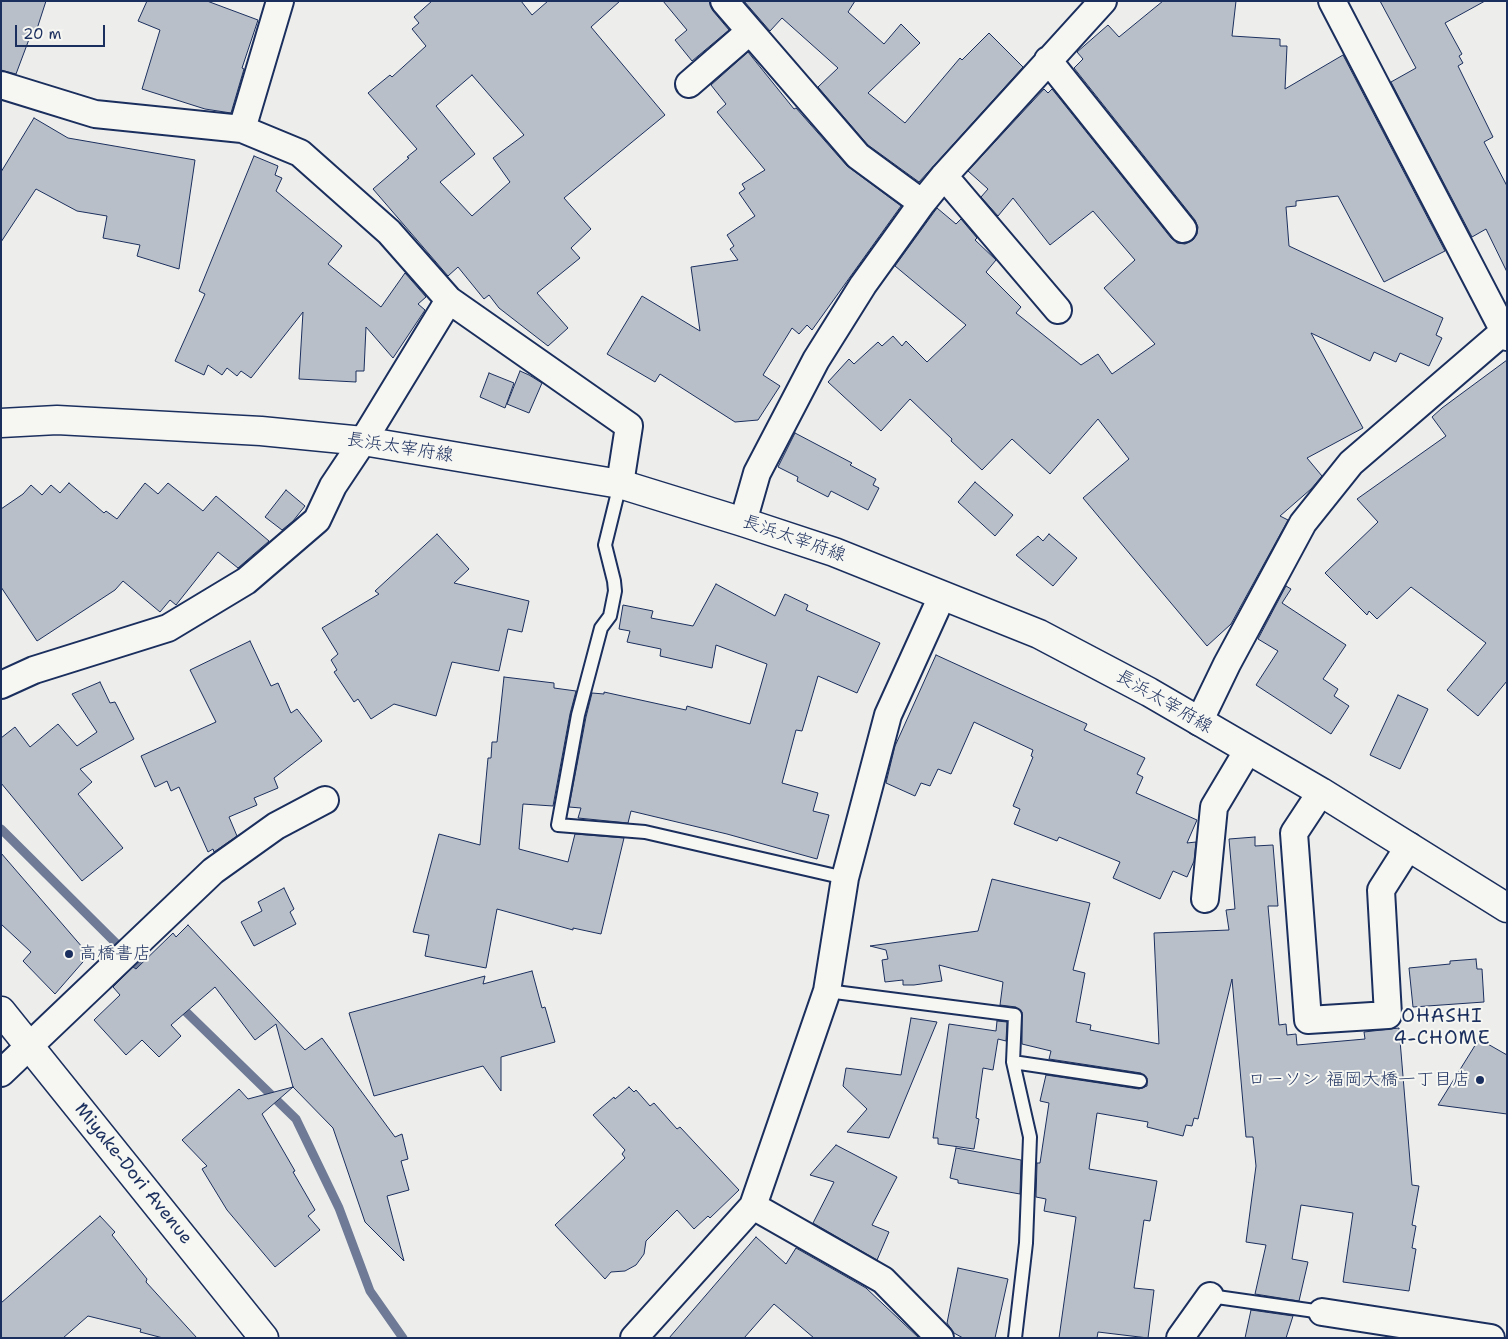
<!DOCTYPE html>
<meta charset="utf-8">
<style>
body{margin:0}
#map{position:relative;width:1508px;height:1339px;overflow:hidden;background:#edeeec;font-family:"Shantell Sans",sans-serif}
canvas{display:block}
.frame{position:absolute;inset:0;border:2px solid #1b2f5e;pointer-events:none}
.scale{position:absolute;left:15px;top:25px;width:90px;height:22px;box-sizing:border-box;border:2px solid #1b2f5e;border-top:0;padding-left:6px;font-size:15px;line-height:18px;white-space:nowrap;color:#1b2f5e;-webkit-text-stroke:4px #f6f6f2;paint-order:stroke}
</style>
<div id="map">
<canvas width="1508" height="1339"></canvas>
<div class="frame"></div>
<div class="scale">20 m</div>
</div>
<script>
const context = document.querySelector('canvas').getContext('2d');
context.lineJoin = 'round';
function poly(rows) {
  const path = new Path2D();
  for (const r of rows) {
    path.moveTo(r[0], r[1]);
    for (let i = 2; i < r.length; i += 2) path.lineTo(r[i], r[i + 1]);
  }
  return path;
}
function strokePath(path, color, width, dash) {
  context.strokeStyle = color;
  context.lineWidth = width;
  context.lineCap = dash ? 'butt' : 'round';
  context.setLineDash(dash || []);
  context.stroke(path);
}
function fillPath(path, color) {
  context.fillStyle = color;
  context.fill(path, 'evenodd');
}
function label(font, color, halo, rows, align = 'center') {
  context.font = font + ' "Shantell Sans","Klee One",sans-serif';
  context.lineWidth = 4;
  context.setLineDash([]);
  context.textBaseline = 'middle';
  context.strokeStyle = halo;
  context.fillStyle = color;
  for (const [text, x, y, turn = 0] of rows) {
    context.save();
    context.translate(x, y);
    context.rotate((+turn || 0) * Math.PI / 180);
    context.textAlign = isNaN(turn) ? turn : align;
    if (halo) context.strokeText(text, 0, 0);
    context.fillText(text, 0, 0);
    context.restore();
  }
}
strokePath(poly([
 [1,829,146,973],
 [179,1005,296,1119,339,1208,370,1291,403,1338]
]), '#6e7a96', 9);
const building = poly([
 [1,1,46,1,35,35,31,34,16,74,1,70,1,1],
 [147,1,207,1,258,20,242,68,244,69,231,113,205,109,142,89,160,30,138,21,147,1],
 [432,1,521,1,532,15,548,1,620,1,591,27,665,115,564,198,591,229,571,248,580,258,537,293,568,328,548,346,499,308,489,295,484,299,458,267,448,276,373,189,409,158,407,157,417,149,368,93,390,75,392,77,426,46,412,29,419,23,414,17,432,1],
 [472,75,524,135,493,158,510,182,472,216,440,182,475,154,436,106,472,75],
 [663,1,709,1,713,11,729,30,692,61,675,40,687,30,663,1],
 [744,1,855,1,848,12,884,44,901,24,920,43,868,93,905,123,960,58,962,60,989,33,1023,67,919,182,868,145,818,87,838,68,782,18,770,31,744,1],
 [1163,1,1236,1,1232,36,1280,39,1280,46,1287,46,1285,89,1343,55,1445,251,1384,282,1338,196,1296,201,1296,206,1286,207,1289,246,1443,318,1436,335,1442,338,1429,366,1400,353,1396,362,1374,352,1370,361,1311,333,1363,428,1307,458,1322,476,1311,489,1280,516,1288,520,1231,624,1207,646,1083,498,1129,459,1098,419,1050,474,1012,439,982,470,951,441,952,439,910,399,881,431,828,382,849,359,854,364,878,342,882,346,893,336,902,346,906,341,927,362,966,325,895,266,937,208,956,224,961,219,977,238,975,240,996,260,986,272,1021,307,1016,313,1081,365,1098,354,1112,374,1155,344,1104,288,1135,260,1093,211,1050,245,1013,198,998,216,981,197,988,189,968,171,1044,89,1048,93,1052,89,1171,238,1177,243,1185,244,1193,240,1197,234,1198,227,1195,220,1074,68,1083,59,1077,52,1108,25,1119,37,1163,1],
 [1380,1,1485,1,1445,23,1462,54,1459,56,1463,63,1458,66,1493,137,1484,142,1507,186,1507,272,1486,229,1472,237,1391,82,1416,68,1380,1],
 [748,52,794,109,796,108,847,166,901,206,812,330,807,325,799,334,792,328,763,375,780,386,758,420,735,422,660,374,655,382,607,354,642,296,700,331,691,267,738,260,730,249,734,246,727,235,755,216,739,193,745,189,742,184,765,170,717,112,726,104,711,85,748,52],
 [34,118,68,138,195,160,179,269,137,256,140,245,103,238,107,216,77,211,36,189,1,242,1,172,34,118],
 [254,156,278,166,275,175,282,178,276,191,342,246,328,264,381,307,405,273,426,297,418,304,425,310,393,358,366,327,364,371,356,371,356,382,299,379,303,312,251,378,241,371,237,376,227,368,222,375,208,365,204,375,175,361,205,294,199,291,254,156],
 [1507,360,1507,681,1478,716,1447,690,1486,643,1411,587,1377,619,1369,611,1367,615,1325,573,1378,522,1357,499,1446,436,1432,417,1442,408,1507,360],
 [520,371,529,375,542,383,529,413,507,404,520,371],
 [489,373,514,383,505,408,480,397,489,373],
 [795,433,852,463,850,465,876,479,873,485,879,488,868,510,831,491,828,497,797,481,798,477,778,467,795,433],
 [975,482,1013,515,995,536,958,502,975,482],
 [69,483,104,513,106,511,117,519,145,483,158,494,168,483,203,511,216,496,269,541,238,568,218,552,176,605,170,600,160,612,123,581,115,590,37,641,1,587,1,509,23,494,31,485,42,495,51,485,60,493,69,483],
 [286,490,305,506,293,521,282,530,265,517,286,490],
 [437,534,469,569,454,583,529,601,522,632,508,629,499,671,452,662,436,716,394,704,371,719,358,699,354,702,334,672,337,670,331,660,338,654,322,628,379,594,375,591,437,534],
 [1049,534,1077,558,1053,586,1016,555,1038,536,1043,541,1049,534],
 [716,584,775,616,785,594,808,605,806,610,880,643,857,693,818,676,802,731,796,730,782,783,818,793,813,811,829,815,817,859,727,834,631,811,628,823,578,818,581,808,569,807,586,717,592,693,604,694,604,692,686,710,687,706,750,724,767,664,716,645,712,668,660,656,661,649,627,642,630,631,619,629,623,605,653,611,651,618,693,626,716,584],
 [1286,586,1291,589,1282,603,1346,645,1323,679,1338,689,1334,696,1349,706,1331,734,1256,685,1278,651,1258,639,1286,586],
 [250,641,271,686,278,683,291,713,297,709,322,741,274,778,278,788,254,798,257,805,229,817,237,836,214,852,213,849,208,852,179,787,171,791,167,781,155,787,141,756,216,722,190,670,250,641],
 [936,655,1087,724,1084,730,1145,758,1137,774,1143,777,1136,793,1197,820,1187,843,1196,842,1194,861,1187,877,1173,871,1160,899,1113,878,1120,862,1059,837,1057,841,1014,824,1020,809,1013,806,1033,757,1031,756,1033,750,974,722,951,774,938,769,930,786,921,783,915,796,886,783,895,746,936,655],
 [504,677,554,683,554,688,576,691,570,714,553,806,523,804,519,849,568,862,575,834,624,838,601,934,573,928,573,930,497,909,486,968,425,956,429,935,413,932,439,834,480,845,488,758,491,758,492,742,497,742,504,677],
 [100,682,110,703,115,702,134,739,80,769,92,782,78,794,123,848,82,881,1,783,1,738,15,727,30,747,58,724,77,746,97,732,72,694,100,682],
 [1398,695,1428,709,1400,769,1370,755,1398,695],
 [1255,837,1255,846,1273,845,1278,906,1268,906,1279,1025,1286,1024,1287,1035,1296,1034,1297,1045,1365,1039,1364,1032,1399,1028,1412,1185,1419,1186,1412,1225,1416,1226,1412,1248,1416,1249,1409,1291,1343,1282,1353,1213,1301,1205,1292,1259,1308,1262,1299,1301,1255,1294,1266,1245,1246,1242,1256,1166,1253,1137,1246,1137,1232,979,1198,1119,1194,1118,1192,1126,1186,1125,1183,1136,1147,1127,1148,1122,1097,1113,1089,1169,1157,1181,1150,1221,1144,1220,1134,1288,1154,1290,1148,1338,1098,1332,1097,1338,1059,1338,1076,1217,1044,1211,1046,1199,1036,1197,1037,1163,1040,1163,1049,1103,1040,1101,1046,1075,1139,1089,1147,1086,1147,1078,1141,1073,1049,1059,1051,1051,1022,1044,1022,1012,1016,1007,1000,1005,1003,982,939,965,942,981,914,985,903,985,903,980,885,982,882,960,888,959,886,950,870,946,978,931,992,879,1090,903,1073,970,1085,973,1076,1022,1091,1025,1090,1030,1159,1044,1154,933,1229,930,1226,910,1235,909,1229,839,1255,837],
 [1,853,89,955,55,994,23,961,31,952,1,924,1,853],
 [284,888,294,909,290,912,296,924,254,946,241,922,262,911,258,902,284,888],
 [188,925,305,1050,322,1038,395,1137,402,1134,408,1159,401,1161,409,1190,387,1196,404,1261,365,1222,333,1128,293,1087,276,1024,255,1040,215,987,171,1025,181,1036,159,1057,142,1040,126,1055,94,1020,120,995,113,987,133,967,136,969,173,933,176,937,188,925],
 [1476,959,1477,969,1482,969,1484,1002,1413,1007,1409,968,1450,964,1450,961,1476,959],
 [532,971,542,1008,545,1007,555,1042,501,1057,501,1091,483,1066,374,1096,349,1013,485,976,483,984,532,971],
 [911,1018,937,1022,889,1138,847,1132,867,1109,843,1086,846,1068,901,1075,911,1018],
 [997,1021,1007,1022,1006,1041,998,1039,993,1070,983,1068,976,1118,979,1119,974,1149,938,1144,938,1138,933,1138,949,1024,996,1031,997,1021],
 [1479,1039,1507,1055,1507,1114,1438,1105,1479,1039],
 [293,1087,262,1114,295,1171,293,1172,315,1210,308,1216,320,1230,275,1267,227,1210,202,1169,207,1166,182,1140,239,1089,248,1099,293,1087],
 [629,1087,634,1092,636,1090,650,1106,654,1103,677,1129,680,1127,739,1190,710,1218,708,1216,694,1229,677,1210,646,1241,644,1254,636,1265,625,1271,611,1272,605,1279,555,1225,625,1158,622,1154,625,1150,593,1115,614,1097,615,1099,629,1087],
 [836,1145,897,1177,872,1225,889,1232,877,1260,813,1223,834,1182,810,1175,836,1145],
 [956,1148,1021,1160,1020,1194,958,1183,958,1180,950,1178,956,1148],
 [100,1216,115,1232,112,1235,147,1279,146,1282,197,1338,163,1338,140,1332,141,1329,88,1316,63,1338,1,1338,1,1303,100,1216],
 [756,1237,786,1264,796,1248,866,1288,919,1338,814,1338,774,1304,744,1338,669,1338,756,1237],
 [958,1268,1008,1279,995,1338,963,1338,954,1333,947,1323,958,1268],
 [1251,1310,1293,1316,1286,1338,1245,1338,1251,1310]
]);
fillPath(building, '#b9bfc8');
strokePath(building, '#1b2f5e', 1);
const lane = poly([
 [620,484,605,545,614,581,615,591,610,616,601,628,578,715,558,825,645,832,845,878],
 [827,991,1015,1015,1013,1062,1030,1137,1026,1243,1015,1338],
 [1013,1062,1140,1081],
 [1210,1296,1322,1312]
]);
const street = poly([
 [280,1,242,129,300,153,389,232,449,300,629,426,620,484],
 [724,1,858,156,922,203],
 [1332,1,1507,337],
 [1048,60,1183,229],
 [689,84,749,32],
 [1,85,95,114,242,129],
 [944,176,1058,310],
 [743,522,757,473,816,360,863,285,922,203,944,176,1103,1],
 [1,685,34,670,168,628,246,581,317,520,333,486,363,441,449,300],
 [1199,722,1227,664,1303,523,1351,463,1503,332],
 [1321,792,1294,833,1308,1020,1388,1015,1381,890,1409,846],
 [1205,899,1214,807,1248,750],
 [1,1073,213,871,276,826,325,800],
 [1322,1312,1491,1338],
 [634,1338,753,1206],
 [940,1338,883,1280,753,1206,827,991,845,878,888,715,942,596],
 [1180,1338,1210,1296]
]);
const secondary = poly([
 [1,423,57,420,261,431,363,441,620,484,743,522,834,552,1039,634,1149,692,1321,792,1507,908]
]);
const highway = poly([
 [1,1011,264,1338]
]);
strokePath(lane, '#1b2f5e', 16);
strokePath(street, '#1b2f5e', 30);
strokePath(secondary, '#1b2f5e', 31);
strokePath(highway, '#1b2f5e', 31);
strokePath(lane, '#f6f6f2', 12);
strokePath(street, '#f6f6f2', 26);
strokePath(secondary, '#f6f6f2', 28);
strokePath(highway, '#f6f6f2', 28);
for (const [x, y, r, color] of [
 [69,954,5,"#1b2f5e"],
 [1480,1080,5,"#1b2f5e"]
]) {
  const dot = new Path2D();
  dot.arc(x, y, r, 0, 2 * Math.PI);
  context.fillStyle = color;
  context.fill(dot);
  strokePath(dot, '#f6f6f2', 2);
}
label('18px', '#1b2f5e', '#f6f6f2', [
 ["長浜太宰府線",400,448,9],
 ["長浜太宰府線",794,539,19],
 ["長浜太宰府線",1164,702,30],
 ["Miyake-Dori Avenue",133,1174,51]
]);
label('18px', '#1b2f5e', '#f6f6f2', [
 ["高橋書店",79,954],
 ["ローソン 福岡大橋一丁目店",1470,1080,"right"]
], 'left');
context.letterSpacing = '1px';
label('19px', '#1b2f5e', '#f6f6f2', [
 ["OHASHI",1442,1017],
 ["4-CHOME",1442,1039]
]);
context.letterSpacing = '0px';
</script>
